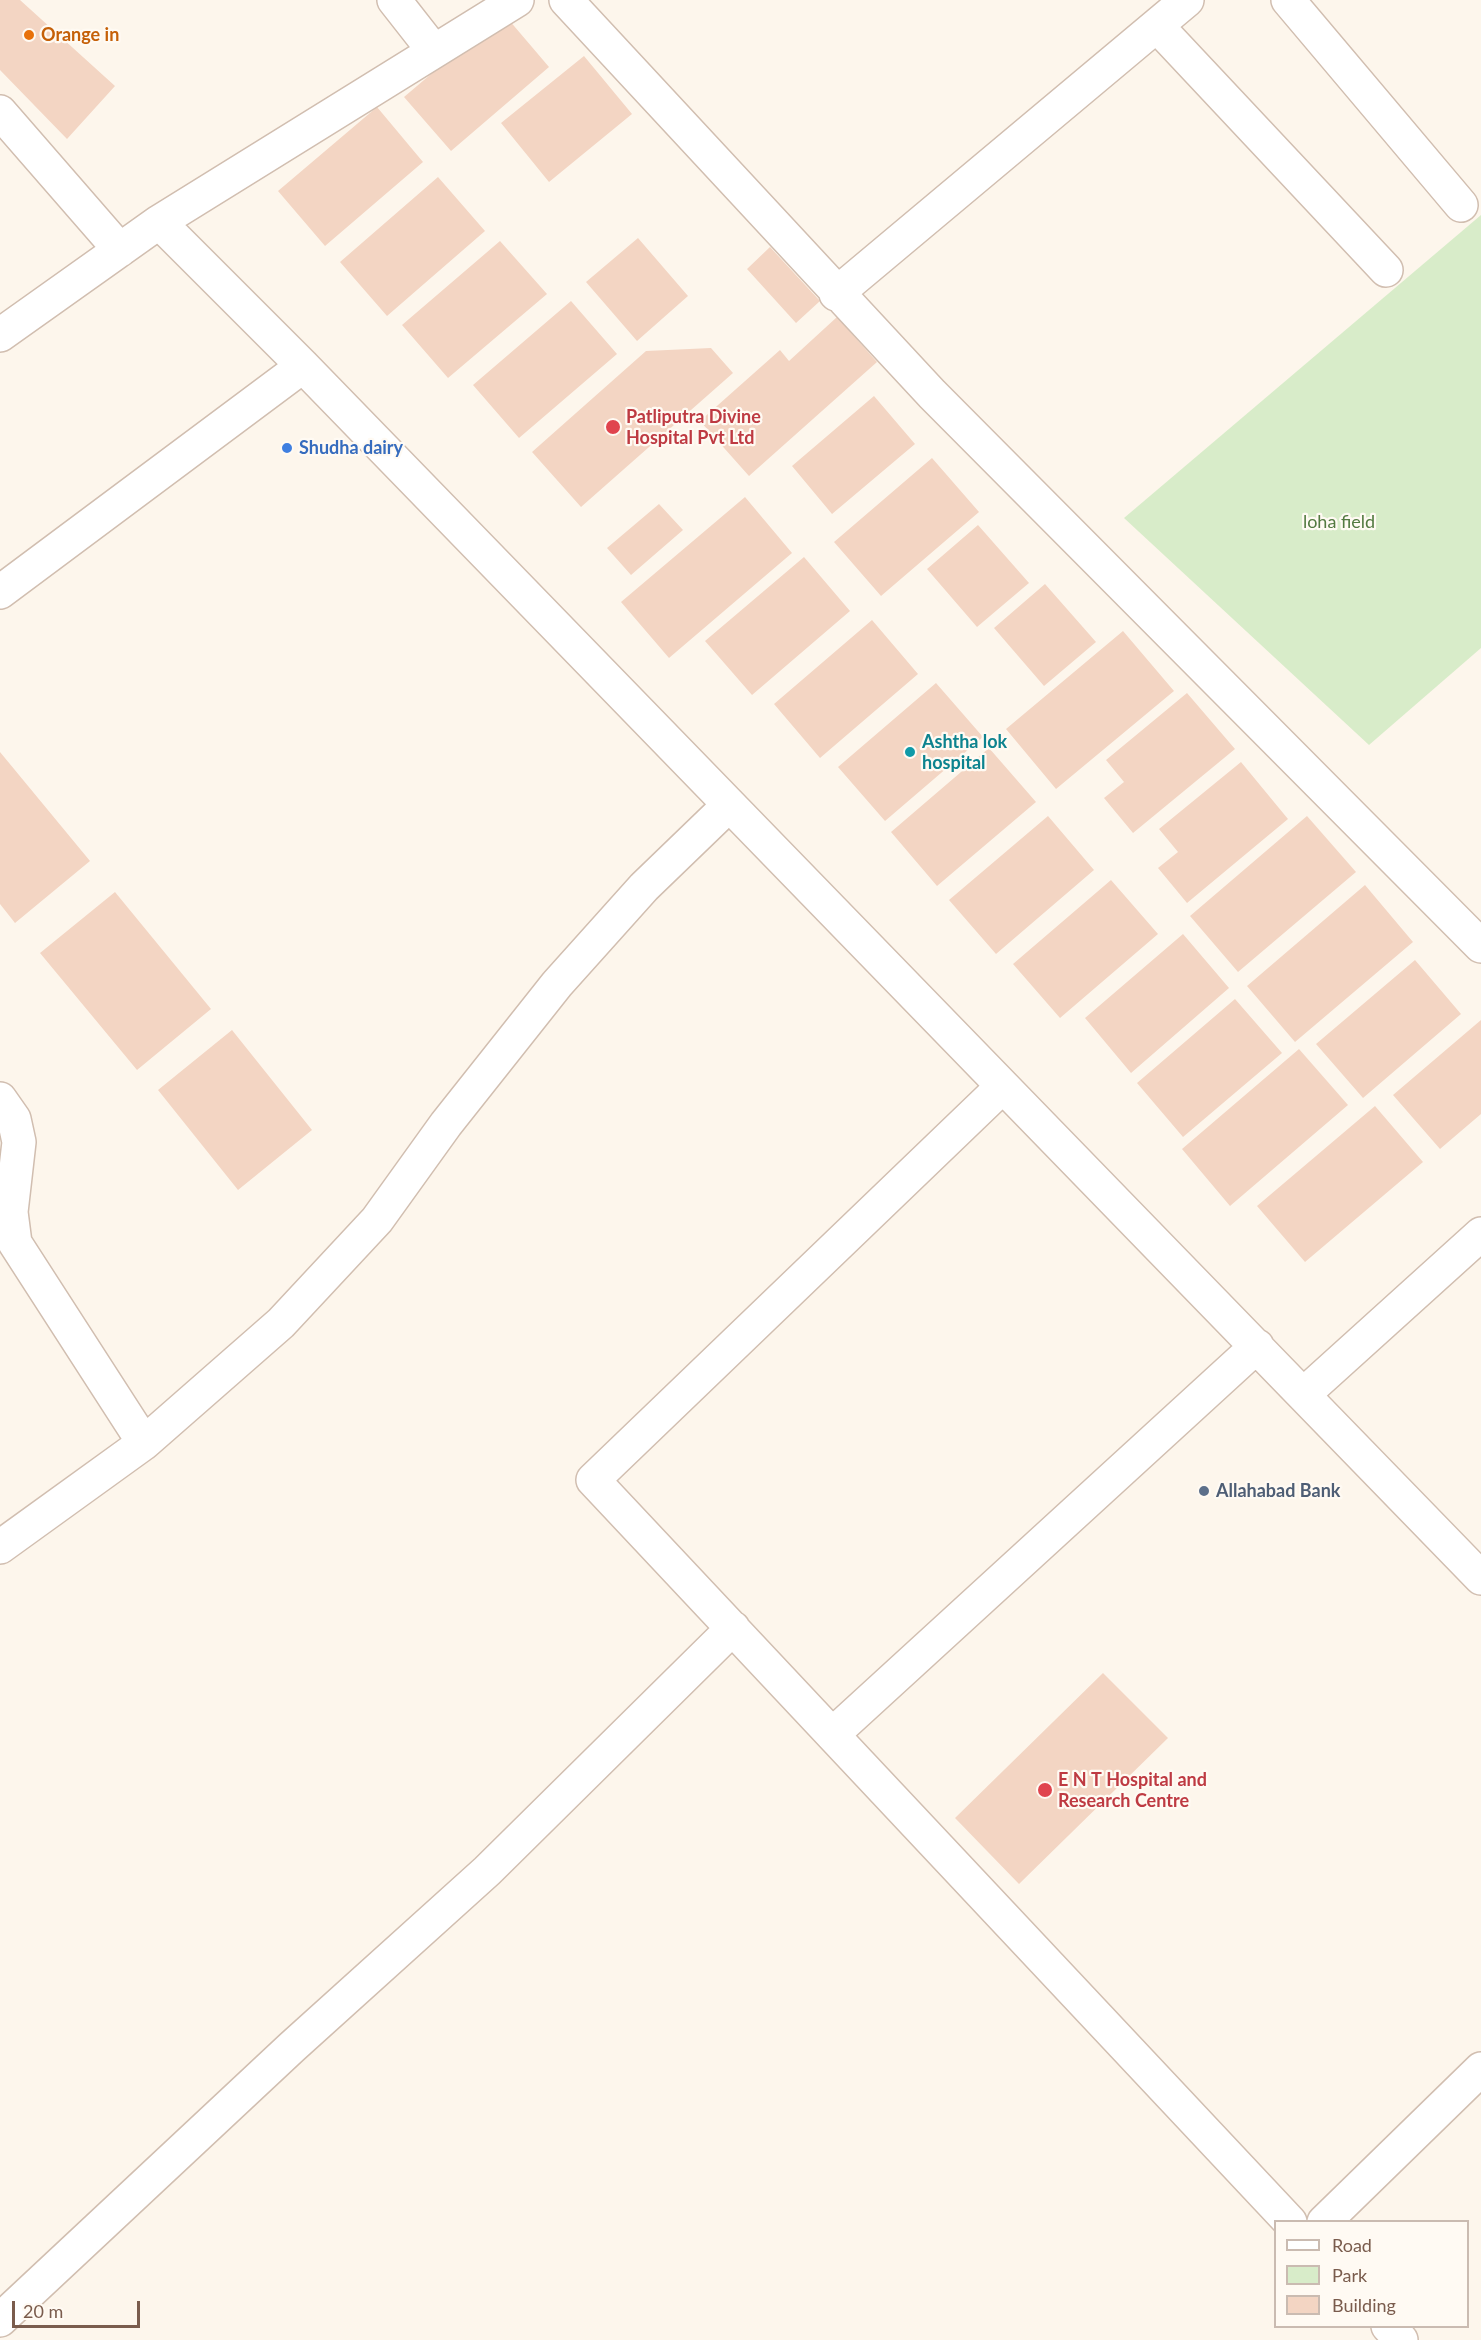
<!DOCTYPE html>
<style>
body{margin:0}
#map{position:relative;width:1481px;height:2340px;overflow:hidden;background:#fdf6ec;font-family:Lato,sans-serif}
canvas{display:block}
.legend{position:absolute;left:1274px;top:2220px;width:195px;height:108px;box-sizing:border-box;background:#fffaf3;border:2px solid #cabbb1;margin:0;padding:8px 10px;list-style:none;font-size:18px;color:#7a5c4d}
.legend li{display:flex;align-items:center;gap:12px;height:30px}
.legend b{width:30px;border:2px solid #cabbb1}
.scale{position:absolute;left:12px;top:2301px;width:128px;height:27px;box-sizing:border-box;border:3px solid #7a5c4d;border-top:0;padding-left:8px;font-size:18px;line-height:21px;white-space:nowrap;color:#7a5c4d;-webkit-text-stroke:4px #fffaf3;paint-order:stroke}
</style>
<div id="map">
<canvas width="1481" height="2340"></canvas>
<ul class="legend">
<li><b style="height:8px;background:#fff"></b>Road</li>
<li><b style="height:16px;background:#d8ecc9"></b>Park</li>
<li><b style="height:16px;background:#f3d5c3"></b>Building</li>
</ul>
<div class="scale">20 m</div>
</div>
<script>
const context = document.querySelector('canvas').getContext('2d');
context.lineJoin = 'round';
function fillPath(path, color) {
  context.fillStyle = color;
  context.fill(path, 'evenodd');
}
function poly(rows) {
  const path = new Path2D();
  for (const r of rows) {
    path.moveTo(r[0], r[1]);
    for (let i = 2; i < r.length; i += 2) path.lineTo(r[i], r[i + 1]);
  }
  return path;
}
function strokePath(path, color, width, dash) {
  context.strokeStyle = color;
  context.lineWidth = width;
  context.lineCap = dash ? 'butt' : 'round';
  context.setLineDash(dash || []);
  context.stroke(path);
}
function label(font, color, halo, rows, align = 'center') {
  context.font = font + ' Lato,sans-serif';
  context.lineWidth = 4.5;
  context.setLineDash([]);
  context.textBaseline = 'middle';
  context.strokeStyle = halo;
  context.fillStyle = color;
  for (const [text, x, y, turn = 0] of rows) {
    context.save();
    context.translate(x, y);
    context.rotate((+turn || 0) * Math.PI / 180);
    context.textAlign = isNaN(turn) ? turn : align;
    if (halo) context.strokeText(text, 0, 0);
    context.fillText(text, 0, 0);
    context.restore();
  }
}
fillPath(poly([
 [1481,215,1481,648,1369,745,1124,518]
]), '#d8ecc9');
fillPath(poly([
 [0,0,20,0,115,86,67,139,0,70],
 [503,13,549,67,451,151,404,97],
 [584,56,632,114,549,182,501,123],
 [377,107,423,162,325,246,278,191],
 [438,177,485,231,387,316,340,262],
 [638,238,688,296,637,341,586,282],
 [500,241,547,294,448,378,402,325],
 [770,247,820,301,796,323,747,269],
 [571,301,617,354,519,438,473,385],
 [837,317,877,362,749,476,700,421,780,350,789,361],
 [711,348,733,373,581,507,532,452,646,351],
 [874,396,915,444,832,514,792,466],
 [932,458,979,512,881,596,834,542],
 [745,497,792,553,669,658,621,602],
 [659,504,683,530,631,575,607,548],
 [978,525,1029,583,977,627,927,569],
 [804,557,850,611,752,695,705,641],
 [1045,584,1096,642,1044,686,994,628],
 [872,620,918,674,820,758,774,704],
 [1123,631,1174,691,1056,789,1006,729],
 [936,683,983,737,885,821,838,767],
 [1187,693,1235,749,1133,833,1104,798,1124,782,1106,760],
 [989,748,1036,802,937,886,891,832],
 [0,752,90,861,15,923,0,904],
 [1241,762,1288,819,1187,903,1158,868,1178,852,1159,829],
 [1048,816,1094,870,996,954,949,900],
 [1307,816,1356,872,1238,972,1190,916],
 [1111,880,1158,934,1060,1018,1013,964],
 [1365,885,1413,942,1295,1042,1247,986],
 [115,892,211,1009,137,1070,40,953],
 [1183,934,1229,988,1131,1073,1085,1018],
 [1415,960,1461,1014,1363,1098,1316,1044],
 [1235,999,1282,1053,1183,1137,1137,1083],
 [1481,1020,1481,1114,1440,1149,1393,1095],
 [232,1030,312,1130,238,1190,158,1090],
 [1299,1049,1348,1105,1230,1206,1182,1149],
 [1375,1106,1423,1162,1305,1262,1257,1206],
 [1103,1673,1168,1738,1019,1884,955,1818]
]), '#f3d5c3');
const minor = poly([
 [394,0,434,51],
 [566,0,932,394,1481,946],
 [1288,0,1461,205],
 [1157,26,1386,270],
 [0,112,120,250],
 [159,222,303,366,1481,1578],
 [836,294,1187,0],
 [0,335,159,222,517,0],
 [0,592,303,366],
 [1002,1087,593,1480,1290,2222],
 [0,1099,14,1119,19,1142,11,1212,15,1243,144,1443],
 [1304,1394,1481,1234],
 [0,1547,144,1443,281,1323,377,1220,446,1124,557,984,644,887,729,805],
 [833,1734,1257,1346],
 [1324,2222,1481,2069],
 [0,2320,292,2047,487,1871,733,1628],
 [1388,2326,1401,2340]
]);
strokePath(minor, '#d1beb0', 36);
strokePath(minor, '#fff', 33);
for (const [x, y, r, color] of [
 [29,35,6,"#e8710a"],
 [613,427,8,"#e0444e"],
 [287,448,6,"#3f7fe0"],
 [910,752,6,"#0f9aa8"],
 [1204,1491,6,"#5c6f8a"],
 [1045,1790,8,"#e0444e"]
]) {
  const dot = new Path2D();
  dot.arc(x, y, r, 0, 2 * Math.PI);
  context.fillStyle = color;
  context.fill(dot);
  strokePath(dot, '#fffaf3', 2);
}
label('bold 18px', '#c56008', '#fffaf3', [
 ["Orange in",41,35]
], 'left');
label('bold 18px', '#be3a42', '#fffaf3', [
 ["Patliputra Divine",626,417],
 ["Hospital Pvt Ltd",626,438],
 ["E N T Hospital and",1058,1780],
 ["Research Centre",1058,1801]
], 'left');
label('bold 18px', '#366cbe', '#fffaf3', [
 ["Shudha dairy",299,448]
], 'left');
label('18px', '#537a41', '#fffaf3', [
 ["loha field",1339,522]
]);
label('bold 18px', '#0d838f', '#fffaf3', [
 ["Ashtha lok",922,742],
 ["hospital",922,763]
], 'left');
label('bold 18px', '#4e5e75', '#fffaf3', [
 ["Allahabad Bank",1216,1491]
], 'left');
</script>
